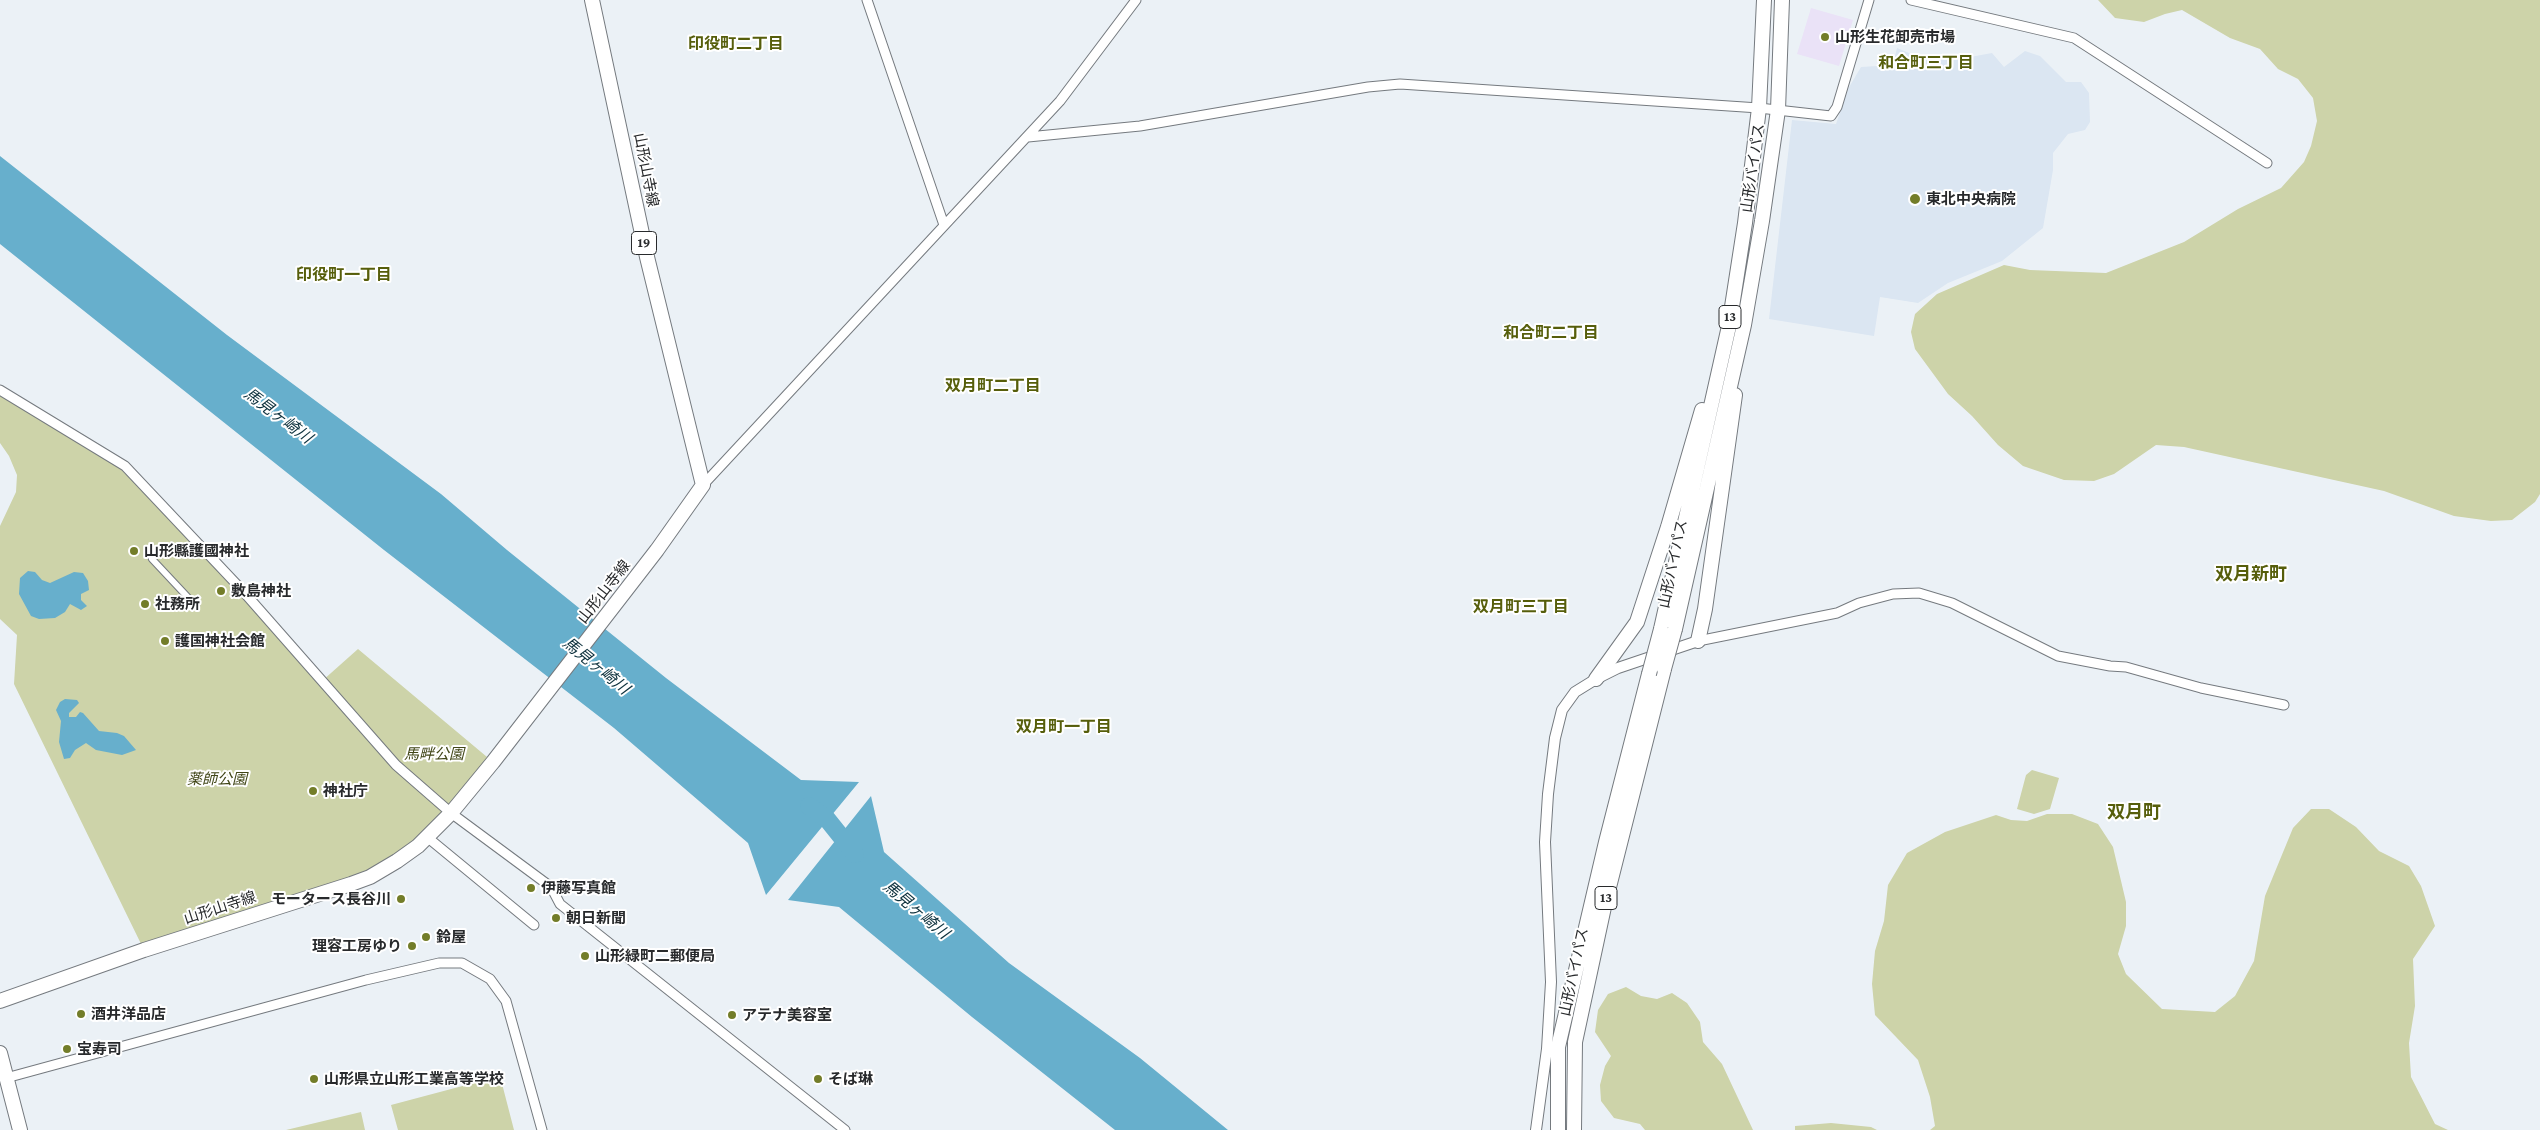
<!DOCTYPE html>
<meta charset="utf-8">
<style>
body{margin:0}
canvas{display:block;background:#ebf1f6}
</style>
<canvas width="2540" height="1130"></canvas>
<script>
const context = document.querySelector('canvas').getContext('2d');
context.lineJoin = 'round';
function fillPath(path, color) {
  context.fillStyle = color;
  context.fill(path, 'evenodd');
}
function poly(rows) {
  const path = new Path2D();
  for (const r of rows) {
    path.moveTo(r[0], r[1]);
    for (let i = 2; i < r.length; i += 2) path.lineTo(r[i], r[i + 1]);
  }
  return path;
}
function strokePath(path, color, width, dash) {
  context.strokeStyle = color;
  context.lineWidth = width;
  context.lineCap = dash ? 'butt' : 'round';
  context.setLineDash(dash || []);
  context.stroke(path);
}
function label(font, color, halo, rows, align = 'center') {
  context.font = font + ' "Crimson Pro","Noto Sans JP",serif';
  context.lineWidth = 4;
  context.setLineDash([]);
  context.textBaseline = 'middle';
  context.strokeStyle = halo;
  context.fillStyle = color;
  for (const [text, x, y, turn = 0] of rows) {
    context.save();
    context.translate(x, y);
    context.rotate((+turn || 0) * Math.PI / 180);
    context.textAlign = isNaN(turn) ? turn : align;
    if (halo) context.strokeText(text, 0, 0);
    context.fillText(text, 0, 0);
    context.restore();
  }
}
fillPath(poly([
 [1811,8,1853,20,1839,66,1797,54]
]), '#eae2f7');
fillPath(poly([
 [1897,48,1921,58,1954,60,1992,53,2004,67,2025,51,2040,56,2066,82,2081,82,2089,93,2090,122,2085,130,2068,134,2053,153,2053,170,2043,228,2002,261,1948,283,1918,303,1880,297,1874,336,1769,319,1792,120,1836,124,1848,89,1861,67,1893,65]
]), '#dbe6f2');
fillPath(poly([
 [2098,0,2540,0,2540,494,2535,502,2512,520,2491,521,2454,516,2384,491,2184,447,2156,445,2114,474,2094,481,2064,480,2023,466,1998,445,1972,416,1948,394,1915,349,1911,332,1915,314,1937,294,2004,265,2030,270,2106,273,2184,242,2238,209,2281,188,2304,162,2311,146,2317,121,2313,98,2298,79,2278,69,2260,49,2230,38,2182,10,2165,14,2144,22,2115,18],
 [0,391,123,468,372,739,322,681,358,649,493,762,397,861,144,950,14,684,17,635,0,619,0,526,16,492,17,475,9,456,0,443],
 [2032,770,2059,778,2050,809,2034,814,2017,809,2026,775],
 [2311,809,2329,809,2356,827,2379,851,2409,866,2421,886,2435,926,2413,959,2415,1006,2409,1043,2411,1077,2435,1124,2448,1130,1930,1130,1935,1126,1930,1097,1918,1060,1875,1015,1872,984,1875,951,1884,921,1888,885,1907,853,1945,832,1996,815,2011,820,2027,821,2047,814,2072,814,2098,824,2113,847,2126,902,2126,926,2118,954,2126,974,2162,1009,2215,1012,2235,996,2254,961,2265,896,2293,828],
 [1626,987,1641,996,1657,999,1672,993,1687,1003,1700,1022,1703,1042,1722,1064,1753,1130,1645,1130,1640,1124,1614,1118,1601,1101,1600,1085,1605,1066,1611,1056,1595,1032,1598,1010,1608,994],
 [500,1076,514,1130,398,1130,391,1105],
 [361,1112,365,1130,286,1130],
 [1831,1123,1871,1127,1877,1130,1795,1130,1795,1126]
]), '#cdd3a9');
fillPath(poly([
 [0,156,227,335,441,494,507,550,666,678,801,780,859,782,766,895,748,843,614,728,384,550,0,244],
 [28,571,35,572,42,580,50,583,74,572,83,573,88,581,89,590,81,594,81,600,87,606,81,610,70,604,65,612,55,618,39,619,31,616,19,594,20,578],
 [65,699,77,700,79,703,69,713,69,717,76,717,80,712,83,713,99,731,117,733,124,736,136,750,122,755,96,750,86,743,75,750,70,758,64,759,59,742,61,721,56,710,60,702],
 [871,796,884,852,1009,963,1140,1058,1228,1130,1115,1130,972,1017,839,907,788,900]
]), '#67afcc');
strokePath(poly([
 [809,806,827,819,855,854]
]), '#67afcc', 18);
const pedestrian = poly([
 [152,559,196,606]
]);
const minor = poly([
 [867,0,944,225],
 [1911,0,2074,38,2267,163],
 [1028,137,1140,126,1368,87,1400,84,1759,108,1831,116,1837,107,1869,0],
 [0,390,125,466,242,590,396,765,451,813,551,887,560,904,845,1130],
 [703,485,1060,101,1136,0],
 [1698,641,1837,613,1859,603,1893,594,1919,593,1952,603,2058,656,2110,666,2126,667,2201,688,2284,705],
 [427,837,534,925],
 [6,1078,366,980,439,963,462,963,490,979,506,1001,542,1130]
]);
const tertiary = poly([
 [1536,1130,1547,1049,1551,982,1545,842,1548,794,1555,738,1562,710,1575,692,1596,679,1618,668,1698,641]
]);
const primary = poly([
 [0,1001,144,950,351,884,370,877,397,861,418,846,451,813,493,762,657,550,703,485,647,257,592,0],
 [0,1053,20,1130]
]);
const trunk = poly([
 [1661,629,1729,326,1745,223,1759,108,1764,0],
 [1675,629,1744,325,1762,221,1778,110,1782,0],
 [1698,641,1705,609,1735,395],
 [1596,679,1637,622,1668,527,1702,410],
 [1558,1130,1558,1047,1606,842,1649,674],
 [1574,1130,1575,1042,1604,907,1664,669]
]);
strokePath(pedestrian, '#757a7f', 8);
strokePath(minor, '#757a7f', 11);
strokePath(tertiary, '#757a7f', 12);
strokePath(primary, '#757a7f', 16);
strokePath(trunk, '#757a7f', 16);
strokePath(pedestrian, '#fff', 6);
strokePath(minor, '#fff', 9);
strokePath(tertiary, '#fff', 10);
strokePath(primary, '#fff', 14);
strokePath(trunk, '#fff', 14);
const trunkBridge = poly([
 [1664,669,1675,629],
 [1649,674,1661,629]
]);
strokePath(trunkBridge, '#757a7f', 16, []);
strokePath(trunkBridge, '#fff', 14);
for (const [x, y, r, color] of [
 [1825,37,5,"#737d29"],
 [1915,199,6,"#737d29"],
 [134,551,5,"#737d29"],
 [221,591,5,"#737d29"],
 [145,604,5,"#737d29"],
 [165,641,5,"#737d29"],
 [313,791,5,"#737d29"],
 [531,888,5,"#737d29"],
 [401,899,5,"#737d29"],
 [556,918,5,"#737d29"],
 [426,937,5,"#737d29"],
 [412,946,5,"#737d29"],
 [585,956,5,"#737d29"],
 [81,1014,5,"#737d29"],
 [732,1015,5,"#737d29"],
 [67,1049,5,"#737d29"],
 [314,1079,5,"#737d29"],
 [818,1079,5,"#737d29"]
]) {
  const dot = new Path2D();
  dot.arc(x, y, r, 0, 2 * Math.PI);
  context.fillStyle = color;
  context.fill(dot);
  strokePath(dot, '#fff', 2);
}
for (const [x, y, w] of [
 [644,243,25],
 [1730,317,22],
 [1606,898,22]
]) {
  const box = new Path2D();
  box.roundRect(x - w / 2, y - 11.5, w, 23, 4);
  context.fillStyle = '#fff';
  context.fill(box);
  strokePath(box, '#282a2c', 1);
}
label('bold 14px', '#282a2c', null, [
 ["19",644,243],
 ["13",1730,317],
 ["13",1606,898]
]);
label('bold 15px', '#282a2c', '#fff', [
 ["山形生花卸売市場",1835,37],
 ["東北中央病院",1926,199],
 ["山形縣護國神社",144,551],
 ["敷島神社",231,591],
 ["社務所",155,604],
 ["護国神社会館",175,641],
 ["神社庁",323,791],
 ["伊藤写真館",541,888],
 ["モータース長谷川",391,899,"right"],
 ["朝日新聞",566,918],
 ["鈴屋",436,937],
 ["理容工房ゆり",402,946,"right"],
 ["山形緑町二郵便局",595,956],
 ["酒井洋品店",91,1014],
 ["アテナ美容室",742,1015],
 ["宝寿司",77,1049],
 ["山形県立山形工業高等学校",324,1079],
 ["そば琳",828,1079]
], 'left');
label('15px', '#282a2c', '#fff', [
 ["山形バイパス",1753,168,-82],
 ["山形山寺線",646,170,79],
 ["山形バイパス",1673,564,-78],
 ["山形山寺線",604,592,-52],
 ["山形山寺線",220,908,-18],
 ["山形バイパス",1574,972,-78]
]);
label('italic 15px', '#414617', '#fff', [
 ["馬畔公園",434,754],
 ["薬師公園",217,779]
]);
label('bold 16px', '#565e0b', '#fff', [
 ["印役町二丁目",736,44],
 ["和合町三丁目",1926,63],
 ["印役町一丁目",344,275],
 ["和合町二丁目",1551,333],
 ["双月町二丁目",993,386],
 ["双月町三丁目",1521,607],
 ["双月町一丁目",1064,727]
]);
label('italic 16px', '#0c303c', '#fff', [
 ["馬見ヶ崎川",278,416,37],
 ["馬見ヶ崎川",596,666,39],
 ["馬見ヶ崎川",916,910,40]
]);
label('bold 18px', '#565e0b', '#fff', [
 ["双月新町",2251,574],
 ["双月町",2134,812]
]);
</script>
